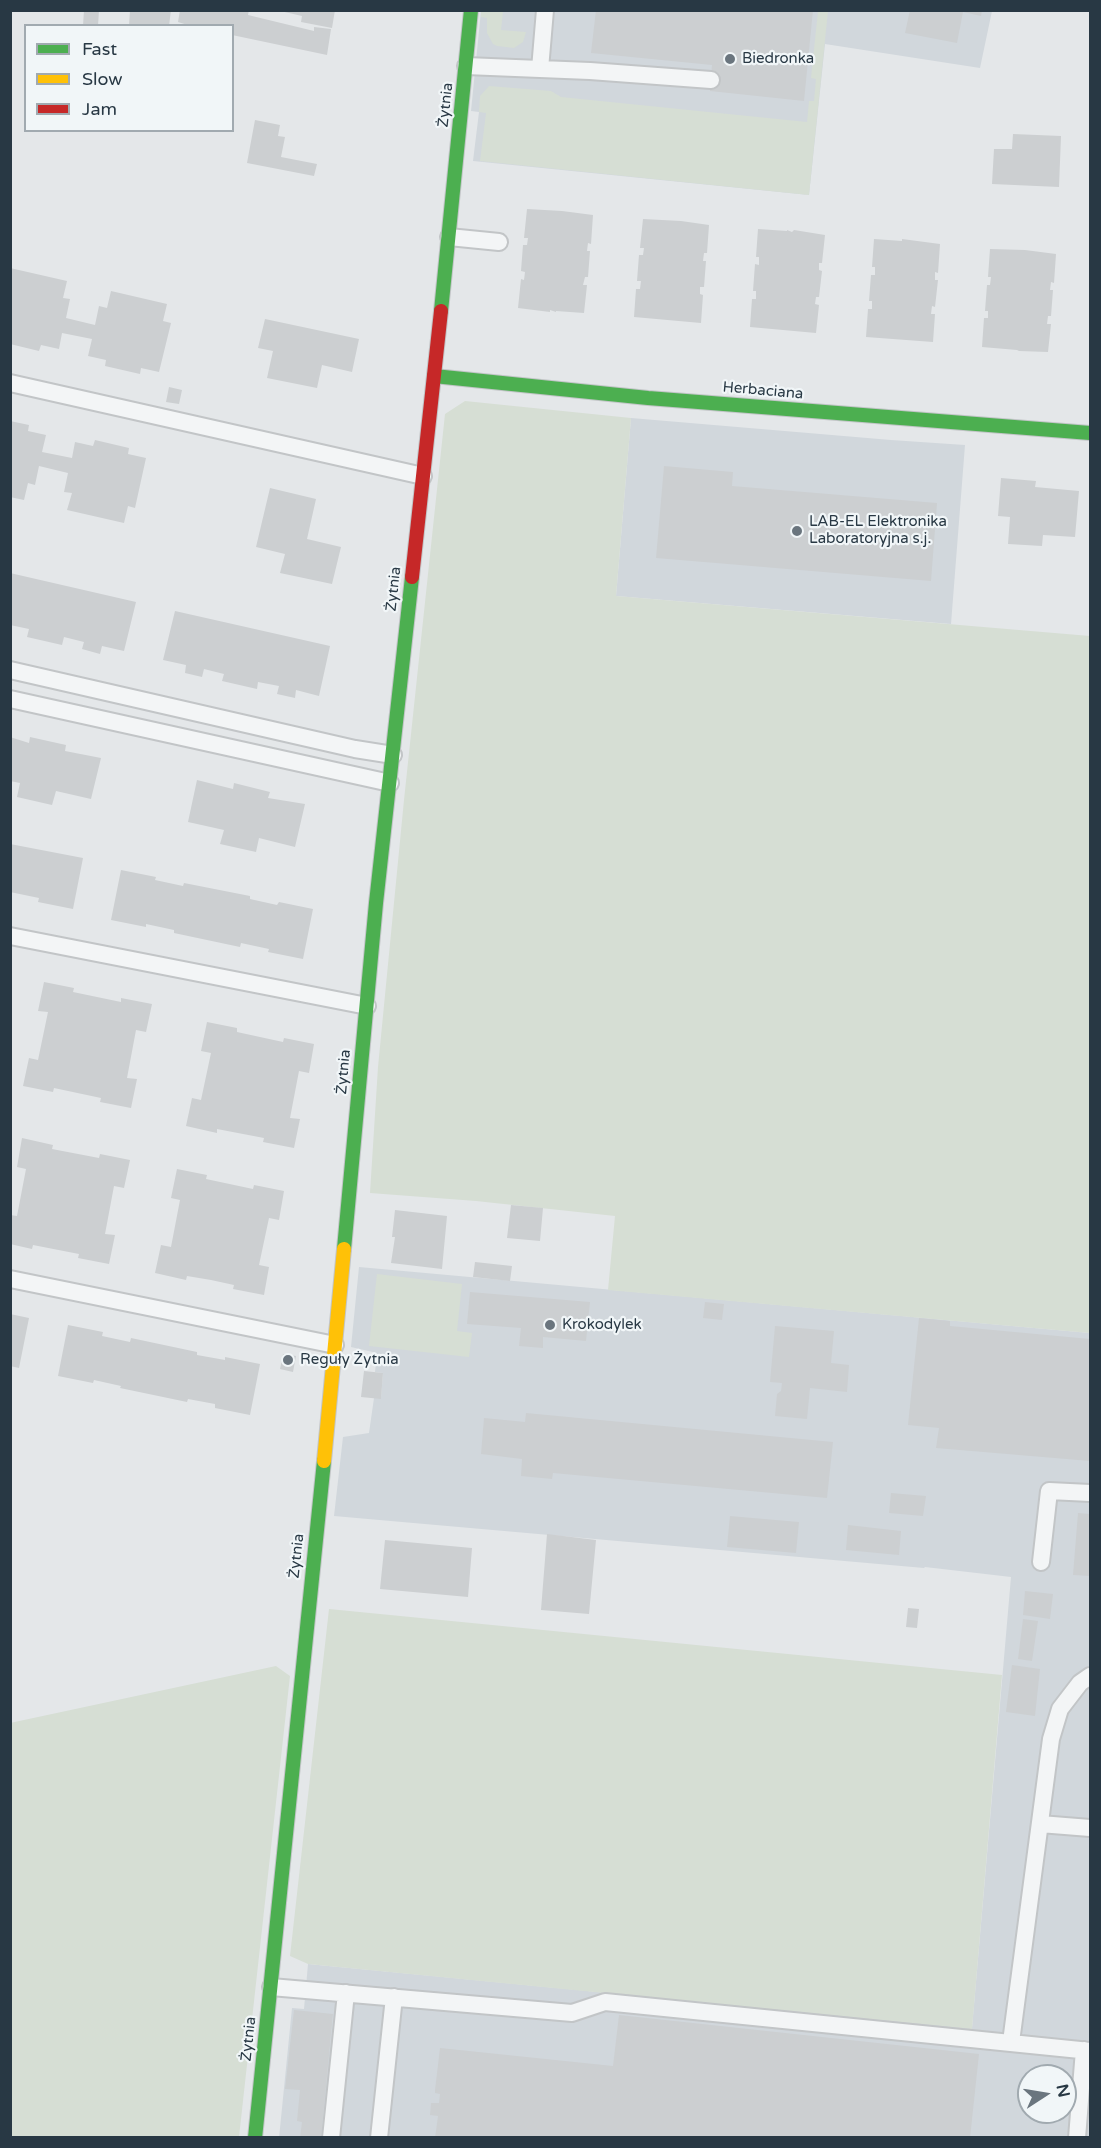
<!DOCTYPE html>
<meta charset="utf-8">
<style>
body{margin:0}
#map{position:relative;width:1101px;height:2148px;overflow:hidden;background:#e4e7e9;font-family:"Varela Round",sans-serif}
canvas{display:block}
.frame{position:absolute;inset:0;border:12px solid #283844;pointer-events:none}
.legend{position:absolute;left:24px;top:24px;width:210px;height:108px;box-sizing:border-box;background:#f1f6f8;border:2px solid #a1aab0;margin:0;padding:8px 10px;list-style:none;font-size:18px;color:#283844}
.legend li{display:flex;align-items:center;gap:12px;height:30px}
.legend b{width:30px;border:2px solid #a1aab0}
.north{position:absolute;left:1017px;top:2064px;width:60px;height:60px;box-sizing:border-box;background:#f1f6f8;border:2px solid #a1aab0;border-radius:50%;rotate:78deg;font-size:16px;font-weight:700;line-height:24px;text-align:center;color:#283844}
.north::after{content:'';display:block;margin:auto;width:21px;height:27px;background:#6a757e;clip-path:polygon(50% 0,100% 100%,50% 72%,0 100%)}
</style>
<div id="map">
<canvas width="1101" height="2148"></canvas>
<div class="frame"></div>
<ul class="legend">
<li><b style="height:8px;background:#4caf50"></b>Fast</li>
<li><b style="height:8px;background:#ffc107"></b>Slow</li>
<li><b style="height:8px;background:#c62828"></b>Jam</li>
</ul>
<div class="north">N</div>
</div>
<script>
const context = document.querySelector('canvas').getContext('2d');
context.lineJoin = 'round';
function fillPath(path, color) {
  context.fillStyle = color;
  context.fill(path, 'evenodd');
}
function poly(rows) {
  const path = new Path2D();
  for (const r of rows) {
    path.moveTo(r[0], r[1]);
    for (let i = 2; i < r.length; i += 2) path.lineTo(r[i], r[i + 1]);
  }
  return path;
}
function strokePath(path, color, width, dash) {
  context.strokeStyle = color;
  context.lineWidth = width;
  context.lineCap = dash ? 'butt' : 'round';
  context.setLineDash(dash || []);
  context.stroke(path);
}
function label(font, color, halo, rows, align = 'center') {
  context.font = font + ' "Varela Round",sans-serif';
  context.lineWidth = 4.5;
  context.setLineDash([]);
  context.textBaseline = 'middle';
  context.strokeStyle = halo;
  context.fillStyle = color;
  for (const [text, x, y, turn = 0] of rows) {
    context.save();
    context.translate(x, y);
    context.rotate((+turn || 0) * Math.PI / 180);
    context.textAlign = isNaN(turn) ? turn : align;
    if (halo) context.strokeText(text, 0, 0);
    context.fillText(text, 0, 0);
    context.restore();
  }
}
fillPath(poly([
 [481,11,992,11,980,68,825,44,809,195,473,161,479,112,471,111],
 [631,418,891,440,965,445,951,624,616,596],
 [359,1267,1090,1333,1090,2137,279,2138,292,2008,304,2009,308,1964,972,2028,1011,1577,925,1567,924,1568,334,1516,343,1437,369,1433,374,1398,381,1398,383,1373,375,1372,377,1353,351,1347],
 [1029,2076,1065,2076,1065,2112,1029,2112]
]), '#d1d7dc');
fillPath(poly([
 [481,11,503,11,501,30,526,32,523,42,514,48,497,46,493,44,487,33,487,18,481,17],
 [818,11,828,11,809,195,480,161,486,113,479,112,480,96,489,86,551,91,561,97,807,122,809,101,814,101,816,79,811,78],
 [465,401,631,418,616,596,1090,636,1090,1333,608,1290,615,1216,476,1201,370,1193,378,1067,404,800,445,414],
 [377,1274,462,1284,457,1331,472,1333,469,1357,369,1346],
 [329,1609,1002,1675,972,2029,308,1964,290,1956],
 [276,1666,290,1676,239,2137,11,2137,10,1723]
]), '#d6ded4');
fillPath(poly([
 [84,10,99,10,98,26,83,26],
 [130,10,171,10,169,26,129,26],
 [180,10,249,10,248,15,314,31,314,27,331,29,327,55,232,35,232,26,191,26,178,22],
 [276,10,335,10,332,28,301,22,302,16],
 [596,10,813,10,804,101,710,91,712,65,591,53],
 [910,10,982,10,981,16,963,12,957,43,905,33],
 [255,120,280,125,278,136,285,137,281,157,317,164,314,176,247,163],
 [1013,134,1061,136,1059,187,992,184,994,149,1012,149],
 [527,209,562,211,593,215,591,244,588,243,587,251,590,251,588,277,585,277,583,285,587,285,584,313,556,311,556,312,550,310,550,312,518,308,521,279,524,280,525,272,521,271,523,245,527,245,528,238,524,238],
 [643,219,681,221,709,225,707,253,704,253,703,261,706,261,704,287,700,287,700,294,703,295,701,323,634,317,636,289,640,289,641,281,637,281,639,255,643,255,644,248,640,248],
 [758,229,787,231,787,230,792,232,794,230,825,235,822,263,819,263,819,270,822,271,819,297,816,297,815,304,819,305,816,333,750,327,752,299,756,299,756,291,753,291,755,264,759,265,759,257,756,257],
 [874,239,902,241,902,239,940,244,938,273,935,272,935,280,938,280,935,307,932,306,931,314,935,314,933,342,866,337,868,309,872,309,872,301,869,301,871,275,875,275,875,267,872,267],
 [990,249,1025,250,1056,254,1054,283,1051,282,1050,290,1053,290,1051,316,1048,316,1047,324,1051,324,1048,352,1019,351,1017,350,982,347,984,318,988,318,988,311,985,311,987,285,990,285,991,277,988,277],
 [10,268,67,281,63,298,70,299,66,318,95,325,99,306,107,308,111,291,167,304,163,321,171,323,159,372,141,368,140,374,105,366,106,360,88,356,92,339,62,333,59,349,41,345,39,351,10,344],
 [265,319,359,339,352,372,322,365,317,388,267,378,273,351,258,348],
 [169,387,182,390,179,404,166,402],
 [10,421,29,425,28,431,46,435,42,452,72,458,75,442,93,446,95,440,129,448,128,454,146,458,135,508,128,506,124,523,67,510,72,493,64,492,68,473,39,466,35,485,28,483,24,500,10,497],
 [664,466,733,472,732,486,937,503,931,581,656,558],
 [1001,478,1036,481,1035,487,1079,491,1075,537,1043,535,1042,546,1008,544,1010,517,998,516],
 [270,488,316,499,307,539,341,547,332,584,280,573,285,554,256,547],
 [10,573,136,602,124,651,102,646,100,654,82,649,84,642,64,637,62,645,27,637,29,629,10,625],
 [175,611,330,646,319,696,296,690,295,698,277,694,279,686,258,682,257,689,222,681,224,674,204,669,202,677,185,673,186,665,163,660],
 [10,737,29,743,30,737,66,745,65,751,101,758,91,799,56,791,52,805,17,797,20,783,10,781],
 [197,780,233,789,234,783,270,792,268,798,305,804,295,847,259,838,256,852,220,844,224,830,188,822],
 [10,844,83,858,73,909,38,902,39,898,10,892],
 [121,870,156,877,155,880,183,886,184,883,250,896,250,899,277,905,279,902,313,909,303,959,268,952,269,949,241,943,240,947,174,933,174,930,146,924,146,927,111,920],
 [44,982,74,988,73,992,121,1002,121,998,152,1004,146,1032,136,1030,127,1078,137,1079,131,1108,100,1102,101,1098,54,1088,53,1092,23,1086,29,1058,38,1060,48,1012,38,1011],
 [207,1022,237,1028,237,1032,283,1042,284,1038,314,1044,309,1073,299,1071,290,1118,300,1119,294,1148,263,1142,264,1138,217,1129,217,1133,186,1126,192,1098,201,1100,211,1053,201,1051],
 [22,1138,53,1145,52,1149,99,1158,100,1154,130,1160,124,1188,114,1186,105,1234,115,1235,109,1264,78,1258,79,1254,33,1245,32,1249,10,1244,10,1215,17,1216,26,1169,17,1167],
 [177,1169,207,1175,206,1179,253,1189,254,1185,284,1191,279,1220,269,1218,259,1265,269,1267,264,1295,233,1289,234,1285,211,1280,187,1276,186,1280,155,1273,161,1245,171,1247,180,1200,171,1198],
 [511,1205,543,1208,540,1241,507,1238],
 [395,1210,447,1216,442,1269,391,1263,395,1237,392,1237],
 [475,1262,512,1266,510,1281,473,1277],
 [470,1292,590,1302,586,1341,543,1337,543,1348,519,1346,521,1328,467,1324],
 [705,1302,724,1304,722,1320,703,1318],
 [10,1314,29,1318,19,1368,10,1366],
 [919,1318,950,1321,950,1326,1090,1339,1090,1461,936,1448,939,1428,908,1425],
 [68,1325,103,1332,102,1336,130,1342,131,1338,197,1352,197,1355,225,1360,225,1357,260,1364,250,1415,215,1408,215,1404,188,1399,187,1402,120,1388,121,1386,94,1380,93,1383,58,1376],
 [775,1326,834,1331,831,1363,849,1365,847,1392,810,1388,807,1419,775,1416,777,1394,781,1391,782,1383,770,1382],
 [283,1354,296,1356,293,1372,280,1369],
 [364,1371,383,1373,381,1399,361,1397],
 [526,1413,833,1442,827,1498,553,1473,552,1479,521,1476,522,1459,481,1454,484,1418,525,1422],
 [891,1493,926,1496,923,1516,889,1513],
 [1078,1513,1090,1514,1090,1576,1073,1575],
 [730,1516,799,1522,796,1553,727,1547],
 [848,1525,901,1531,899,1555,846,1550],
 [547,1534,596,1540,589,1614,541,1610],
 [385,1540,472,1548,468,1597,380,1589],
 [1025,1591,1053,1594,1050,1619,1023,1615],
 [908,1608,919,1609,917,1628,906,1627],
 [1023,1619,1038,1621,1032,1661,1018,1659],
 [1012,1665,1040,1669,1035,1716,1006,1712],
 [294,2010,333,2014,321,2138,300,2138,302,2122,297,2121,300,2090,285,2089],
 [619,2015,979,2054,970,2138,435,2138,438,2116,430,2115,431,2103,439,2103,440,2094,435,2093,435,2090,440,2048,613,2066]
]), '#cccfd1');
const lane = poly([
 [466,66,540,69,545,10],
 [540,69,590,71,711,80],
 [449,237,499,242],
 [10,383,423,476],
 [10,670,355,749,393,755],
 [10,699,390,783],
 [10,936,367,1006],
 [10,1279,335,1345],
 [1041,1562,1049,1491,1090,1493],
 [1040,1824,1090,1828],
 [271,1987,572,2013,605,2002,1090,2051],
 [1011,2042,1051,1739,1060,1709,1080,1683,1090,1676],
 [331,2138,346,1993],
 [379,2138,394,1997],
 [1077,2138,1084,2050]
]);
const fast = poly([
 [441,311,471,10],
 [434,376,648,398,1090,433],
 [344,1249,376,903,412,577],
 [255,2138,324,1461]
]);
const slow = poly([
 [324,1461,344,1249]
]);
const jam = poly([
 [412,577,441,311]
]);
strokePath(lane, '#c2c5c7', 20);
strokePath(fast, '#c2c5c7', 16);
strokePath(slow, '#c2c5c7', 16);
strokePath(jam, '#c2c5c7', 16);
strokePath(lane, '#f3f5f6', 16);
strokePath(fast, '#4caf50', 14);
strokePath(slow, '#ffc107', 14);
strokePath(jam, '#c62828', 14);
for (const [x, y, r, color] of [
 [730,59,6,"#6a757e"],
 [797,531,6,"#6a757e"],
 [550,1325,6,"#6a757e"],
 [288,1360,6,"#6a757e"]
]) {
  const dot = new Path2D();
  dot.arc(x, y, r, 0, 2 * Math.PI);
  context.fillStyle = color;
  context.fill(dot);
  strokePath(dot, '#f1f6f8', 2);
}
label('15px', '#283844', '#f1f6f8', [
 ["Biedronka",742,59],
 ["LAB-EL Elektronika",809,522],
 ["Laboratoryjna s.j.",809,539],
 ["Krokodylek",562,1325],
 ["Reguły Żytnia",300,1360]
], 'left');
label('15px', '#283844', '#f1f6f8', [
 ["Żytnia",446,105,-84],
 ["Herbaciana",763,391,5],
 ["Żytnia",394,589,-84],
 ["Żytnia",344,1072,-85],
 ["Żytnia",297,1556,-84],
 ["Żytnia",249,2039,-84]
]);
</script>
